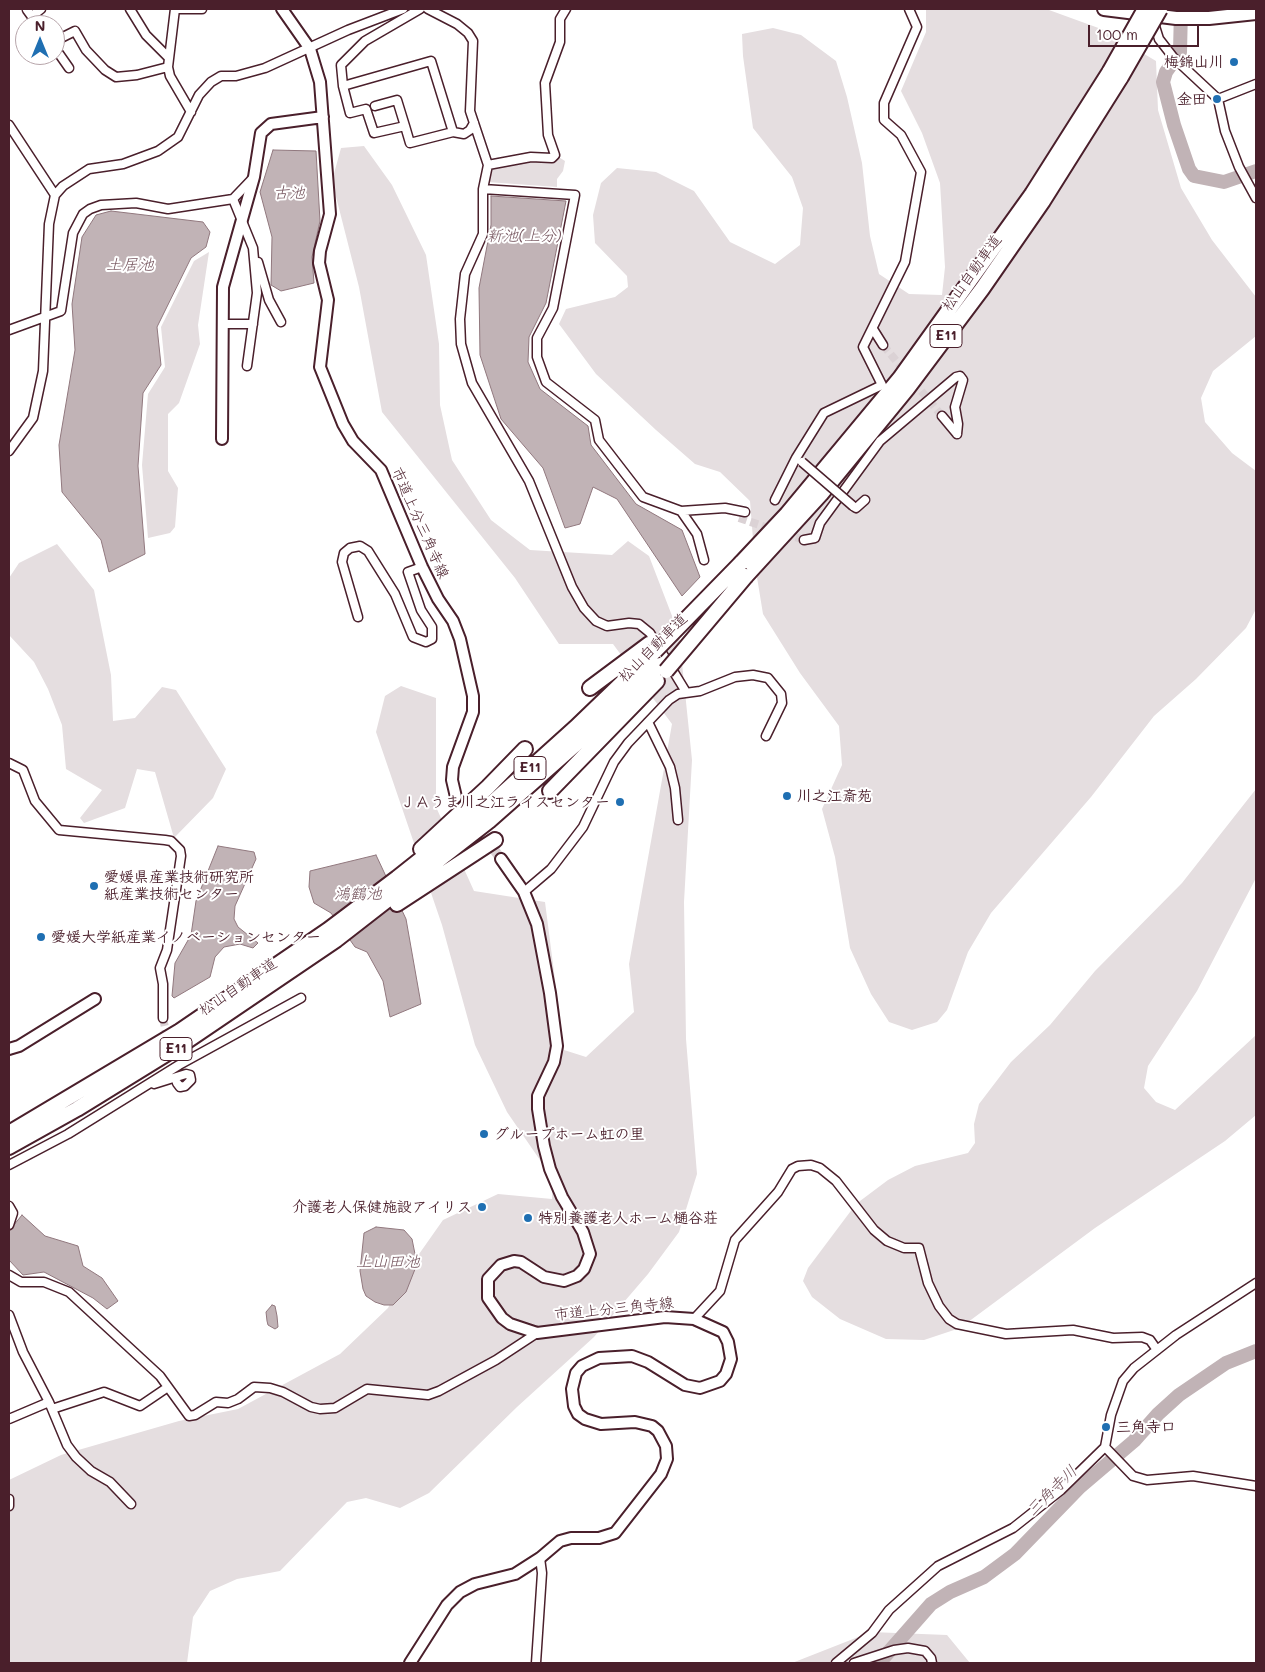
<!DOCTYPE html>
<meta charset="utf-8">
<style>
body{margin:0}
#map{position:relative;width:1265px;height:1672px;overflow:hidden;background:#fff;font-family:Mali,sans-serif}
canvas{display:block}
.frame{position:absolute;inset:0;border:10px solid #4a1f2b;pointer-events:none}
.north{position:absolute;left:15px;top:15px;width:50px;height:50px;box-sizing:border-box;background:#fff;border:1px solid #b7a5aa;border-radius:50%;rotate:0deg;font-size:14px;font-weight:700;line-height:20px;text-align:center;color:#4a1f2b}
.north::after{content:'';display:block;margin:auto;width:18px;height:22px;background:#1f6fb2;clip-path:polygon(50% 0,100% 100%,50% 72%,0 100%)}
.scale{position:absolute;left:1088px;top:25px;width:111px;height:22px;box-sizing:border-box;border:2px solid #4a1f2b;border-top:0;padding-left:6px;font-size:15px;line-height:18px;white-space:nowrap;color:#4a1f2b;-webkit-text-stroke:4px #fff;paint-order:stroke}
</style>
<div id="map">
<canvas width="1265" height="1672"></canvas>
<div class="frame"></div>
<div class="north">N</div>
<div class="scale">100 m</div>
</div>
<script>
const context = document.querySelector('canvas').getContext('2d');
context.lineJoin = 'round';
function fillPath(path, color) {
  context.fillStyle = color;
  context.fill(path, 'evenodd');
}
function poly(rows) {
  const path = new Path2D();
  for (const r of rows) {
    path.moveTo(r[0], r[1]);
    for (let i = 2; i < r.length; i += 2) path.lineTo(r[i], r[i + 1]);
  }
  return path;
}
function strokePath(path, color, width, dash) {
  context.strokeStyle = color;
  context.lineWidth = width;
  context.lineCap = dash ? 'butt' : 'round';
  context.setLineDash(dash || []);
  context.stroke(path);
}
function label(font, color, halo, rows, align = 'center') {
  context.font = font + ' Mali,"Klee One",sans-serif';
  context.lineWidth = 4;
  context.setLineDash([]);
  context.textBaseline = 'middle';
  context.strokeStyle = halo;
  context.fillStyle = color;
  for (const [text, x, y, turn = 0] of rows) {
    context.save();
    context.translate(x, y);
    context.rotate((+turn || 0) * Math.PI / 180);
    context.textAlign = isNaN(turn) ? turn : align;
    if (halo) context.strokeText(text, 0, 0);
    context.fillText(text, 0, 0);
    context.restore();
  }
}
fillPath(poly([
 [926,9,1049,10,1104,30,1156,61,1158,110,1181,188,1212,240,1256,297,1256,336,1213,371,1201,398,1205,422,1232,453,1256,471,1256,609,1246,628,1196,679,1154,716,1091,797,991,913,968,952,947,1010,937,1022,912,1030,889,1022,871,994,850,948,835,857,822,809,842,765,839,726,800,673,763,614,755,565,750,501,720,472,695,464,656,430,596,374,559,324,566,309,615,297,628,287,627,276,595,243,593,215,601,183,617,168,656,172,694,191,730,242,775,264,800,245,803,208,792,177,753,128,743,56,742,34,773,28,801,35,836,61,847,97,862,163,870,236,879,274,909,294,942,295,945,267,940,183,922,133,901,91,926,32],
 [364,146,392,185,426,255,439,344,440,405,452,460,491,520,530,550,612,555,628,541,649,556,679,634,692,760,684,902,686,1039,697,1174,679,1232,648,1274,594,1337,517,1407,429,1493,400,1508,366,1498,347,1502,280,1571,237,1579,210,1591,193,1617,187,1663,9,1663,9,1480,61,1455,179,1421,238,1409,340,1354,388,1308,405,1274,443,1220,498,1194,552,1199,553,1179,507,1112,475,1045,442,925,376,732,385,696,401,686,436,698,436,807,474,891,545,902,564,1050,586,1057,634,1012,629,964,672,724,613,644,559,644,515,578,382,412,359,287,332,181,341,148],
 [557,156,565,161,563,171,557,179,557,187,487,182,490,166],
 [209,252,198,325,200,344,179,403,168,414,168,471,178,488,175,527,170,533,148,538,142,465,148,394,165,367,161,327,194,261],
 [57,544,94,590,111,675,113,721,135,718,162,687,176,690,226,769,213,798,174,838,155,772,137,769,125,808,84,823,80,818,102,790,66,769,62,725,48,689,34,662,9,635,9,578,19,563],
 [1256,789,1256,878,1197,991,1148,1066,1144,1088,1156,1102,1175,1110,1256,1035,1256,1115,1225,1141,1095,1228,960,1328,924,1340,886,1339,840,1319,812,1297,803,1281,808,1268,856,1204,888,1180,915,1166,968,1153,975,1143,974,1124,979,1104,1011,1062,1050,1025,1095,971,1182,883],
 [871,1632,947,1635,970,1663,792,1663]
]), '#e5dee0');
const water = poly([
 [273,150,316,151,320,221,312,257,314,283,281,291,271,285,272,237,260,192,273,150],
 [491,196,566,201,546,303,529,337,528,362,540,389,588,426,591,445,636,504,682,530,700,577,682,596,617,499,593,487,580,524,565,528,543,468,501,419,480,355,479,288,491,225,491,196],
 [111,211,203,222,210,232,206,247,191,258,157,327,161,365,143,393,138,466,145,554,109,572,101,540,62,492,59,445,75,350,72,304,82,237,96,215,111,211],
 [218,846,254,852,256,859,235,906,234,919,238,927,258,943,253,948,240,944,224,947,215,957,210,977,174,998,172,996,175,963,191,935,196,901,218,846],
 [376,855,406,919,421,1004,390,1017,383,981,367,952,355,947,331,913,314,903,309,887,310,871,376,855],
 [22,1215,45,1236,78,1246,83,1266,102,1278,118,1301,107,1309,93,1298,44,1272,23,1275,9,1260,9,1231,22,1215],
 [376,1227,404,1230,412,1239,417,1264,406,1292,393,1305,384,1305,375,1302,366,1296,363,1289,360,1271,364,1233,376,1227],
 [272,1305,275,1306,277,1316,278,1327,275,1329,268,1325,267,1321,266,1312,272,1305]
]);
fillPath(water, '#c1b3b6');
strokePath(water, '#91787e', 1);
strokePath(poly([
 [1181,9,1180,52,1166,72,1163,82,1174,125,1189,169,1194,176,1224,182,1256,171],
 [879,1663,931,1604,950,1592,984,1577,1015,1554,1080,1487,1134,1441,1158,1414,1179,1395,1226,1363,1256,1351]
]), '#c1b3b6', 14);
strokePath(poly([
 [883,345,942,416],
 [739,518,804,540],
 [163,1018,175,1074]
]), '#dbd2d5', 8, [8, 4]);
strokePath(poly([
 [476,825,501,859]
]), '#dbd2d5', 10, [10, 5]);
const minor = poly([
 [130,9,146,35,168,57],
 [175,9,168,67,170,76,191,112],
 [175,9,202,9],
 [420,9,365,41,341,65,343,86,350,113,366,109,374,133,405,126,410,143,453,132],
 [428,9,457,24,468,33,473,41,470,111,488,165,483,189,483,234,465,274,460,319,461,344,472,383,529,481,572,587,584,608,596,621,607,626,629,623,639,624,650,633,686,692],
 [27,10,38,25],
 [32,16,41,9],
 [1153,20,1159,39,1173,57,1218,99,1225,131,1239,167,1256,198],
 [55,41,75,31,86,50,105,70,116,77,137,75,168,67],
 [55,48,69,68],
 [343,86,431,61,453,132,464,134,470,130,474,123],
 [1218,99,1256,84],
 [375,106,397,100,405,126],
 [9,125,55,195],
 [488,165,531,157,552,158,555,155,548,135,545,83,560,42,560,19,566,9],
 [483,189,575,195,553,308,537,338,537,357,546,382,595,420,599,440,643,497,681,511,697,534,704,560],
 [233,199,254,177],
 [258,262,269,300,281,322],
 [222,324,253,324],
 [873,329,883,345],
 [9,330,61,311,73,233,83,214,90,209,101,205,136,203,168,209,233,199,253,248,257,293,247,366],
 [942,416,957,434],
 [9,451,33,418,43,371,49,224,55,195,63,186,89,169,123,164,158,151,178,137,199,95,211,82,221,76,236,76,265,68,348,30,403,9],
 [775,500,796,458,824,413,882,385,863,347,905,262,921,172,901,135,884,120,884,103,917,27,909,9],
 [853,506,856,508,865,500],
 [681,511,725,508,745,512],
 [804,540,815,538,820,523,880,441,956,377,960,376,963,380,955,407,958,424,957,434],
 [358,617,342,562,344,553,350,548,360,546,368,551,395,594,413,637,426,642,432,639,432,627,421,610,408,572,422,567],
 [648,722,670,767,675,788,678,820],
 [9,763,23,770,35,801,59,830,165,840,171,841,180,850,181,856,167,950,160,968,163,984,163,1018],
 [524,892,551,869,583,827,614,762,628,743,669,700,678,694,700,691,735,677,753,675,768,678,781,694,782,703,766,736],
 [154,1084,186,1074,190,1075,191,1080,185,1086,180,1087,177,1083],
 [9,1165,68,1134,179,1065,301,998],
 [9,1206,13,1213,9,1225],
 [9,1275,21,1282,44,1282,69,1292,160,1376,189,1416,195,1415,216,1402,228,1403,238,1399,254,1387,270,1388,283,1392,311,1407,320,1409,335,1408,367,1389,428,1395,439,1391,496,1360,537,1333],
 [9,1315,23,1352,49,1402,67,1445,76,1457,91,1471,110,1482,131,1504],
 [694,1319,720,1291,735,1240,778,1192,792,1169,798,1166,811,1165,820,1168,836,1181,874,1230,887,1241,904,1248,919,1248,928,1283,939,1306,949,1319,957,1324,1006,1334,1073,1330,1113,1338,1142,1337,1150,1340,1157,1350],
 [52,1409,104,1392,140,1406,168,1387],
 [9,1419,49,1402],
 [1105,1447,1133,1476,1147,1480,1193,1476,1256,1486],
 [9,1499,9,1506],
 [536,1663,542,1573,540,1558],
 [836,1663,872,1633,889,1610,938,1566,1013,1528,1061,1490,1105,1447,1111,1415,1123,1381,1134,1368,1176,1335,1256,1283],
 [854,1663,894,1650,908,1648,925,1651,931,1658,932,1663]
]);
const tertiary = poly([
 [282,9,310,49,320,82,330,214,320,251,319,263,328,300,320,367,343,424,353,441,381,470,422,567,438,599,453,621,460,639,473,696,473,712,453,767,452,780,456,797],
 [222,439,223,287,254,177,261,133,271,124,323,117],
 [9,1049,19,1046,95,999],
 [410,1663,447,1605,460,1592,475,1584,515,1574,540,1558,560,1541,571,1538,599,1538,615,1533,661,1474,667,1459,666,1446,658,1431,652,1426,635,1422,601,1424,585,1419,578,1414,574,1406,572,1389,576,1373,582,1366,599,1358,632,1356,648,1362,685,1385,700,1388,720,1381,726,1374,731,1359,728,1342,723,1332,694,1319,665,1317,537,1333,510,1324,502,1318,488,1298,488,1279,501,1265,514,1261,521,1262,544,1277,564,1281,577,1276,584,1269,590,1254,583,1232,562,1197,550,1169,544,1146,538,1109,538,1096,554,1062,557,1046,550,993,537,924,524,892,501,859]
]);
const trunk = poly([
 [1104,9,1176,18,1209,18,1256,13]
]);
const motorway = poly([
 [741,563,787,514,900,378,1032,194,1110,71],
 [746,576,821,494,907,389,982,289,1043,201,1121,77],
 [590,688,649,644],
 [550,791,657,681],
 [421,849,488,787,525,749],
 [397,904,495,840],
 [9,1133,180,1031,328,930,397,878,494,801,575,728,655,651],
 [9,1147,77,1109,184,1043,336,940,489,821,575,745,660,665]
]);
strokePath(minor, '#4a1f2b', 11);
strokePath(tertiary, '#4a1f2b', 14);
strokePath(trunk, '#4a1f2b', 16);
strokePath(motorway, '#4a1f2b', 18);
strokePath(minor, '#fff', 8);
strokePath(tertiary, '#fff', 10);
strokePath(trunk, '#fff', 12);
strokePath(motorway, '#fff', 14);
const minorBridge = poly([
 [802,462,853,506]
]);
const motorwayBridge = poly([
 [1110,71,1145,9],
 [1121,77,1160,9],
 [655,651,741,563],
 [666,671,746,576]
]);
strokePath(minorBridge, '#4a1f2b', 11, []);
strokePath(motorwayBridge, '#4a1f2b', 18, []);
strokePath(minorBridge, '#fff', 8);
strokePath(motorwayBridge, '#fff', 14);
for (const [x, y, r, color] of [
 [1234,62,5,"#1f6fb2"],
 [1217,99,5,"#1f6fb2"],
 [787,796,5,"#1f6fb2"],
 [620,802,5,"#1f6fb2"],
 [94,886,5,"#1f6fb2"],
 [41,937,5,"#1f6fb2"],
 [484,1134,5,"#1f6fb2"],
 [482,1207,5,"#1f6fb2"],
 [528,1218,5,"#1f6fb2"],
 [1106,1427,5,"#1f6fb2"]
]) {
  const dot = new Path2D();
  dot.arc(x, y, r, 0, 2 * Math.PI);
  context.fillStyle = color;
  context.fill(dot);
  strokePath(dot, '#fff', 2);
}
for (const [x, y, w] of [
 [946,336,32],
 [530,768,32],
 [176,1049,32]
]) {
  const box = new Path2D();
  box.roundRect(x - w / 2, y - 11.5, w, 23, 4);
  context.fillStyle = '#fff';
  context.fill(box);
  strokePath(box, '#4a1f2b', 1);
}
label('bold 14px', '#4a1f2b', null, [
 ["E11",946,336],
 ["E11",530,768],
 ["E11",176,1049]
]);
label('bold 15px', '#4a1f2b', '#fff', [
 ["梅錦山川",1224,62,"right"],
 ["金田",1207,99,"right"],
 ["川之江斎苑",797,796],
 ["ＪＡうま川之江ライスセンター",610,802,"right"],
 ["愛媛県産業技術研究所",104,877],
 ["紙産業技術センター",104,894],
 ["愛媛大学紙産業イノベーションセンター",51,937],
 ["グループホーム虹の里",494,1134],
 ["介護老人保健施設アイリス",472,1207,"right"],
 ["特別養護老人ホーム樋谷荘",538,1218],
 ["三角寺口",1116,1427]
], 'left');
label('15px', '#4a1f2b', '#fff', [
 ["松山自動車道",972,273,-54],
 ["市道上分三角寺線",420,523,66],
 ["松山自動車道",653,648,-45],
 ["松山自動車道",238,987,-34],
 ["市道上分三角寺線",614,1309,-6]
]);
label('italic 16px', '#74535c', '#fff', [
 ["古池",289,193],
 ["新池(上分)",524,236],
 ["土居池",130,265],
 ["鴻鶴池",358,894],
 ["上山田池",388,1262],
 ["三角寺川",1052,1491,-45]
]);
</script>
